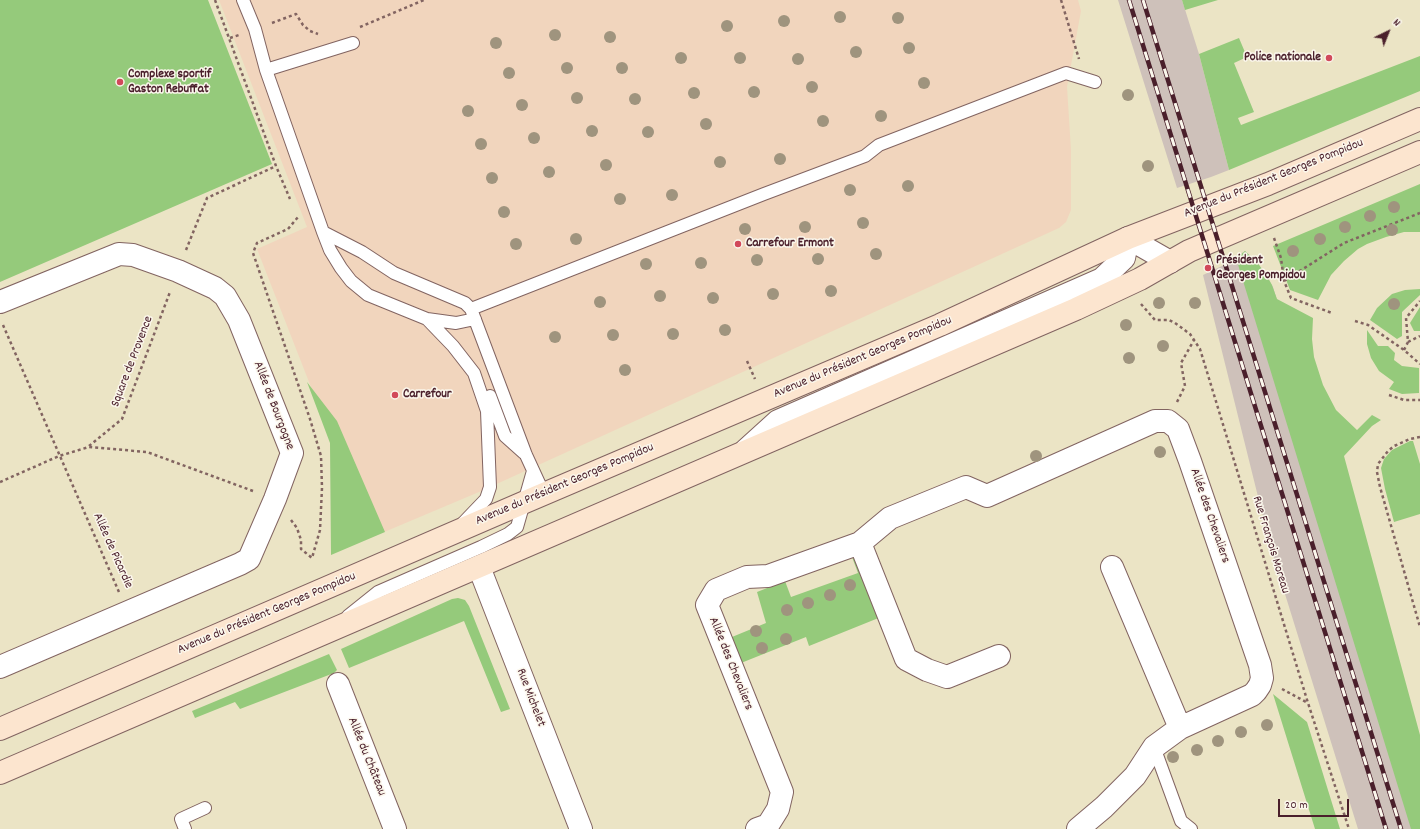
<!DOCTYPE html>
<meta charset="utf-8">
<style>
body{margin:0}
#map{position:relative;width:1420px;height:829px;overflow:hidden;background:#ebe4c5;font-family:Dekko,sans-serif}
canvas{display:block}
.north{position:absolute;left:1368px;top:12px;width:40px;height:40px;-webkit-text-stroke:3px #fbf7ec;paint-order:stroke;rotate:43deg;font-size:11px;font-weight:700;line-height:16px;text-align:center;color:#4a1f2b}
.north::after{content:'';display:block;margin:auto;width:14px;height:18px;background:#4a1f2b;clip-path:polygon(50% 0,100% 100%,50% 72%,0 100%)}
.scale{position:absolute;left:1278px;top:799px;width:71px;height:18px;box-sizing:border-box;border:2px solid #4a1f2b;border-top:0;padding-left:5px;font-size:12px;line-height:14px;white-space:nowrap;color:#4a1f2b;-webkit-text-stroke:3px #fbf7ec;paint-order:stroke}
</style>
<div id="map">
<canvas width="1420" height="829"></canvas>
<div class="north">N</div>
<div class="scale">20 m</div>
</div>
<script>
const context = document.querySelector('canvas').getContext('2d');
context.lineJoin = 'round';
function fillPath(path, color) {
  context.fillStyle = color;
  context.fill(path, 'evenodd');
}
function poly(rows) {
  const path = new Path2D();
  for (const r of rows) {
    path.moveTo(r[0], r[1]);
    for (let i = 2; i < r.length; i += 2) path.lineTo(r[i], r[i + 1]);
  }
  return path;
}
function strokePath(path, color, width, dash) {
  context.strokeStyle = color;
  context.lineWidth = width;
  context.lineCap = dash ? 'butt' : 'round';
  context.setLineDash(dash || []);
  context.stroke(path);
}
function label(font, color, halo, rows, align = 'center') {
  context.font = font + ' Dekko,sans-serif';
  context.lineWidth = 3;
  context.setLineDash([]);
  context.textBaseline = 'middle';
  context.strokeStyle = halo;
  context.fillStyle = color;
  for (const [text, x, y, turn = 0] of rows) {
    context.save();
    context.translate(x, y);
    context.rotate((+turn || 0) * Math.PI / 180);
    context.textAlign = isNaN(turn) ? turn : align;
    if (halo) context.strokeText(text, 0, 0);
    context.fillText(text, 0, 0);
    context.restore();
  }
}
fillPath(poly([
 [219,0,1078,0,1081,11,1067,87,1071,150,1071,210,1066,222,1059,228,479,492,370,538,257,249,307,227]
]), '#f1d5bd');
fillPath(poly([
 [1118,0,1182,0,1199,54,1229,170,1211,177,1177,188],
 [1245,251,1257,262,1273,287,1420,773,1420,829,1358,829,1271,549,1203,275,1226,264]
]), '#cec1ba');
fillPath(poly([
 [0,0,208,0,272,164,0,282],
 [1182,0,1218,0,1185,10],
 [1239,38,1247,57,1234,63,1254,112,1238,118,1241,125,1420,56,1420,91,1229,170,1199,54],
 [1420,184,1420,232,1404,232,1386,237,1367,244,1358,249,1344,261,1331,275,1318,300,1290,290,1273,246],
 [1245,251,1257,262,1267,276,1272,285,1277,299,1313,318,1312,339,1314,357,1323,385,1336,410,1357,430,1372,415,1381,420,1372,426,1344,456,1420,735,1420,829,1411,829,1236,258],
 [1420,289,1420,295,1402,312,1402,336,1397,339,1370,320,1377,308,1392,294,1405,290],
 [1420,307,1420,331,1414,331,1410,323],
 [1367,330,1378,346,1388,346,1395,353,1394,360,1402,366,1419,368,1419,393,1402,394,1389,389,1394,382,1379,371,1371,358,1367,344],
 [307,382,337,421,385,532,331,555,330,443],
 [1410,441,1413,441,1420,464,1420,514,1394,522,1385,489,1381,468,1384,459,1392,450],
 [857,555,881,617,809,646,806,637,741,663,732,637,766,623,757,592,785,581,791,597,858,573,852,557],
 [458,598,465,600,469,606,510,709,501,712,464,621,349,668,341,649,452,599],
 [329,654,337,670,334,673,240,709,235,702,195,718,192,711],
 [1273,694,1307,722,1340,829,1315,829]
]), '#95ca7b');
const service = poly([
 [243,0,255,29,266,70],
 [353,43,266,70,323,232,330,250,341,268,351,281,368,295,427,319,453,346,474,373,487,411,490,487,486,499,463,523],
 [323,232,362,252,394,273,465,303,471,309,526,455,544,494],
 [471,309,764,194,865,156,879,145,1066,73,1095,82],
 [427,319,456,323,475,319],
 [490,396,505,436,524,453],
 [348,616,378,592,481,547,508,534,517,527,533,471],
 [1154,747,1181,821,1191,829],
 [185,829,181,819,205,808]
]);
const minor = poly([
 [0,302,119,254,133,255,178,271,215,288,225,296,239,320,292,453,275,499,249,559,240,564,0,667],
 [746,450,778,421,1102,279,1124,258,1128,238,1170,262],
 [860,543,906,659,927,670,947,677,999,656],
 [479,567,581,829],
 [338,684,395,829],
 [757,829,768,825,778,809,782,792,707,605,716,590,747,577,768,576,860,543,890,518,966,487,987,496,1155,421,1168,421,1178,429,1190,461,1260,665,1262,678,1260,685,1256,691,1252,695,1180,728,1112,567],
 [1078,829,1104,807,1135,776,1154,747,1180,728]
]);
const secondary = poly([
 [0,729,525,502,940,325,1128,238,1268,184,1420,119],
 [0,773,1076,309,1140,279,1189,251,1420,152]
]);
strokePath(service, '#826461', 14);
strokePath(minor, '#826461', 24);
strokePath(secondary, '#826461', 24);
strokePath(poly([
 [215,0,276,166,290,199],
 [1061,0,1079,59],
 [272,23,296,14,303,25,310,31,318,34],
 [360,27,424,0],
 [230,38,239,35],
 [1274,238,1281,258,1284,281,1291,298,1332,313],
 [186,250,207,198,276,166],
 [1284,281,1344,243,1420,213],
 [1141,304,1155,320,1169,320,1175,323,1190,334,1200,349,1308,703,1349,829],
 [1355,321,1368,325,1404,350,1420,364],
 [3,325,119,592],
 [1408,342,1420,336],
 [1404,350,1408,342,1406,318,1420,301],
 [747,361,755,379],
 [1389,395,1404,400,1420,400],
 [1177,402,1185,386,1181,363,1194,340],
 [1420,437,1410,439,1394,446,1388,451,1378,464,1377,472,1380,487,1420,627],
 [89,446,122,419,170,292],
 [0,482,59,456,89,447,147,452,253,491],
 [291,520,297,528,301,540,301,549,312,558,320,530,322,488,321,456,310,419,253,253,257,243,288,229,298,217,297,215],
 [1282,689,1308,703]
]), '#826461', 2.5, [3, 3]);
strokePath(service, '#fff', 12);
strokePath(minor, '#fff', 22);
strokePath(secondary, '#fce5cf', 22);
const rail = poly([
 [1129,0,1386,829],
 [1143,0,1401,829]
]);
strokePath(rail, '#4a1f2b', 4.5);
strokePath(rail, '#fbf7ec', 3, [9]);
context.fillStyle = '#9f947e';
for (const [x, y] of [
 [840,17],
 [898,18],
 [784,21],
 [727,26],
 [555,35],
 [610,37],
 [496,43],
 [909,48],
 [856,52],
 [681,58],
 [740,58],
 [798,59],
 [567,68],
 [622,68],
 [509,73],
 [924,83],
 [812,87],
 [754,92],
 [694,93],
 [1128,95],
 [577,98],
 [635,99],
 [522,105],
 [468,111],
 [881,116],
 [823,121],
 [706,124],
 [592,131],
 [648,132],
 [534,138],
 [481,144],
 [780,159],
 [720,162],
 [606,165],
 [1148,166],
 [549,172],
 [492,178],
 [908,186],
 [850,190],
 [672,195],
 [620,199],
 [1394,207],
 [504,212],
 [1370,216],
 [863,223],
 [805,227],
 [1345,227],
 [745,229],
 [1392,230],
 [576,239],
 [1320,239],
 [516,244],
 [1293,251],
 [876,254],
 [818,259],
 [757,260],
 [701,263],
 [646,264],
 [831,291],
 [773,294],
 [660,296],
 [713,298],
 [600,302],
 [1159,303],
 [1195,303],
 [1394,304],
 [1126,325],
 [725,330],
 [673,334],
 [613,335],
 [555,337],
 [1163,346],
 [1129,358],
 [625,370],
 [1160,452],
 [1036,456],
 [850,585],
 [830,595],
 [808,603],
 [787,610],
 [756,631],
 [786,639],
 [762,648],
 [1267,725],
 [1241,732],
 [1218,741],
 [1197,750],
 [1173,757]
]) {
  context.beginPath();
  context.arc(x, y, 6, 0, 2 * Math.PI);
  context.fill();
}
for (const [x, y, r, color] of [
 [1329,58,4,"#d1495b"],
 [120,82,4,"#d1495b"],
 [738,244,4,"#d1495b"],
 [1208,268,4,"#d1495b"],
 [395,395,4,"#d1495b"]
]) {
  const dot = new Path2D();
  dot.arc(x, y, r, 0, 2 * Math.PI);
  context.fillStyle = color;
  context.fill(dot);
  strokePath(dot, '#fbf7ec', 1.5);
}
label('bold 13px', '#4a1f2b', '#fbf7ec', [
 ["Police nationale",1321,58,"right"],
 ["Complexe sportif",128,75],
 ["Gaston Rebuffat",128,90],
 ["Carrefour Ermont",746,244],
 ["Président",1216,261],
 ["Georges Pompidou",1216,276],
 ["Carrefour",403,395]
], 'left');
label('13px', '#4a1f2b', '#fbf7ec', [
 ["Avenue du Président Georges Pompidou",1274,179,-22],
 ["Avenue du Président Georges Pompidou",863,358,-23],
 ["Square de Provence",133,362,-69],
 ["Allée de Bourgogne",273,406,69],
 ["Avenue du Président Georges Pompidou",565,485,-23],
 ["Allée des Chevaliers",1209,516,71],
 ["Rue François Moreau",1270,545,73],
 ["Allée de Picardie",112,551,66],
 ["Avenue du Président Georges Pompidou",267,614,-23],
 ["Allée des Chevaliers",730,664,68],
 ["Rue Michelet",530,698,69],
 ["Allée du Château",366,757,68]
]);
</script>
